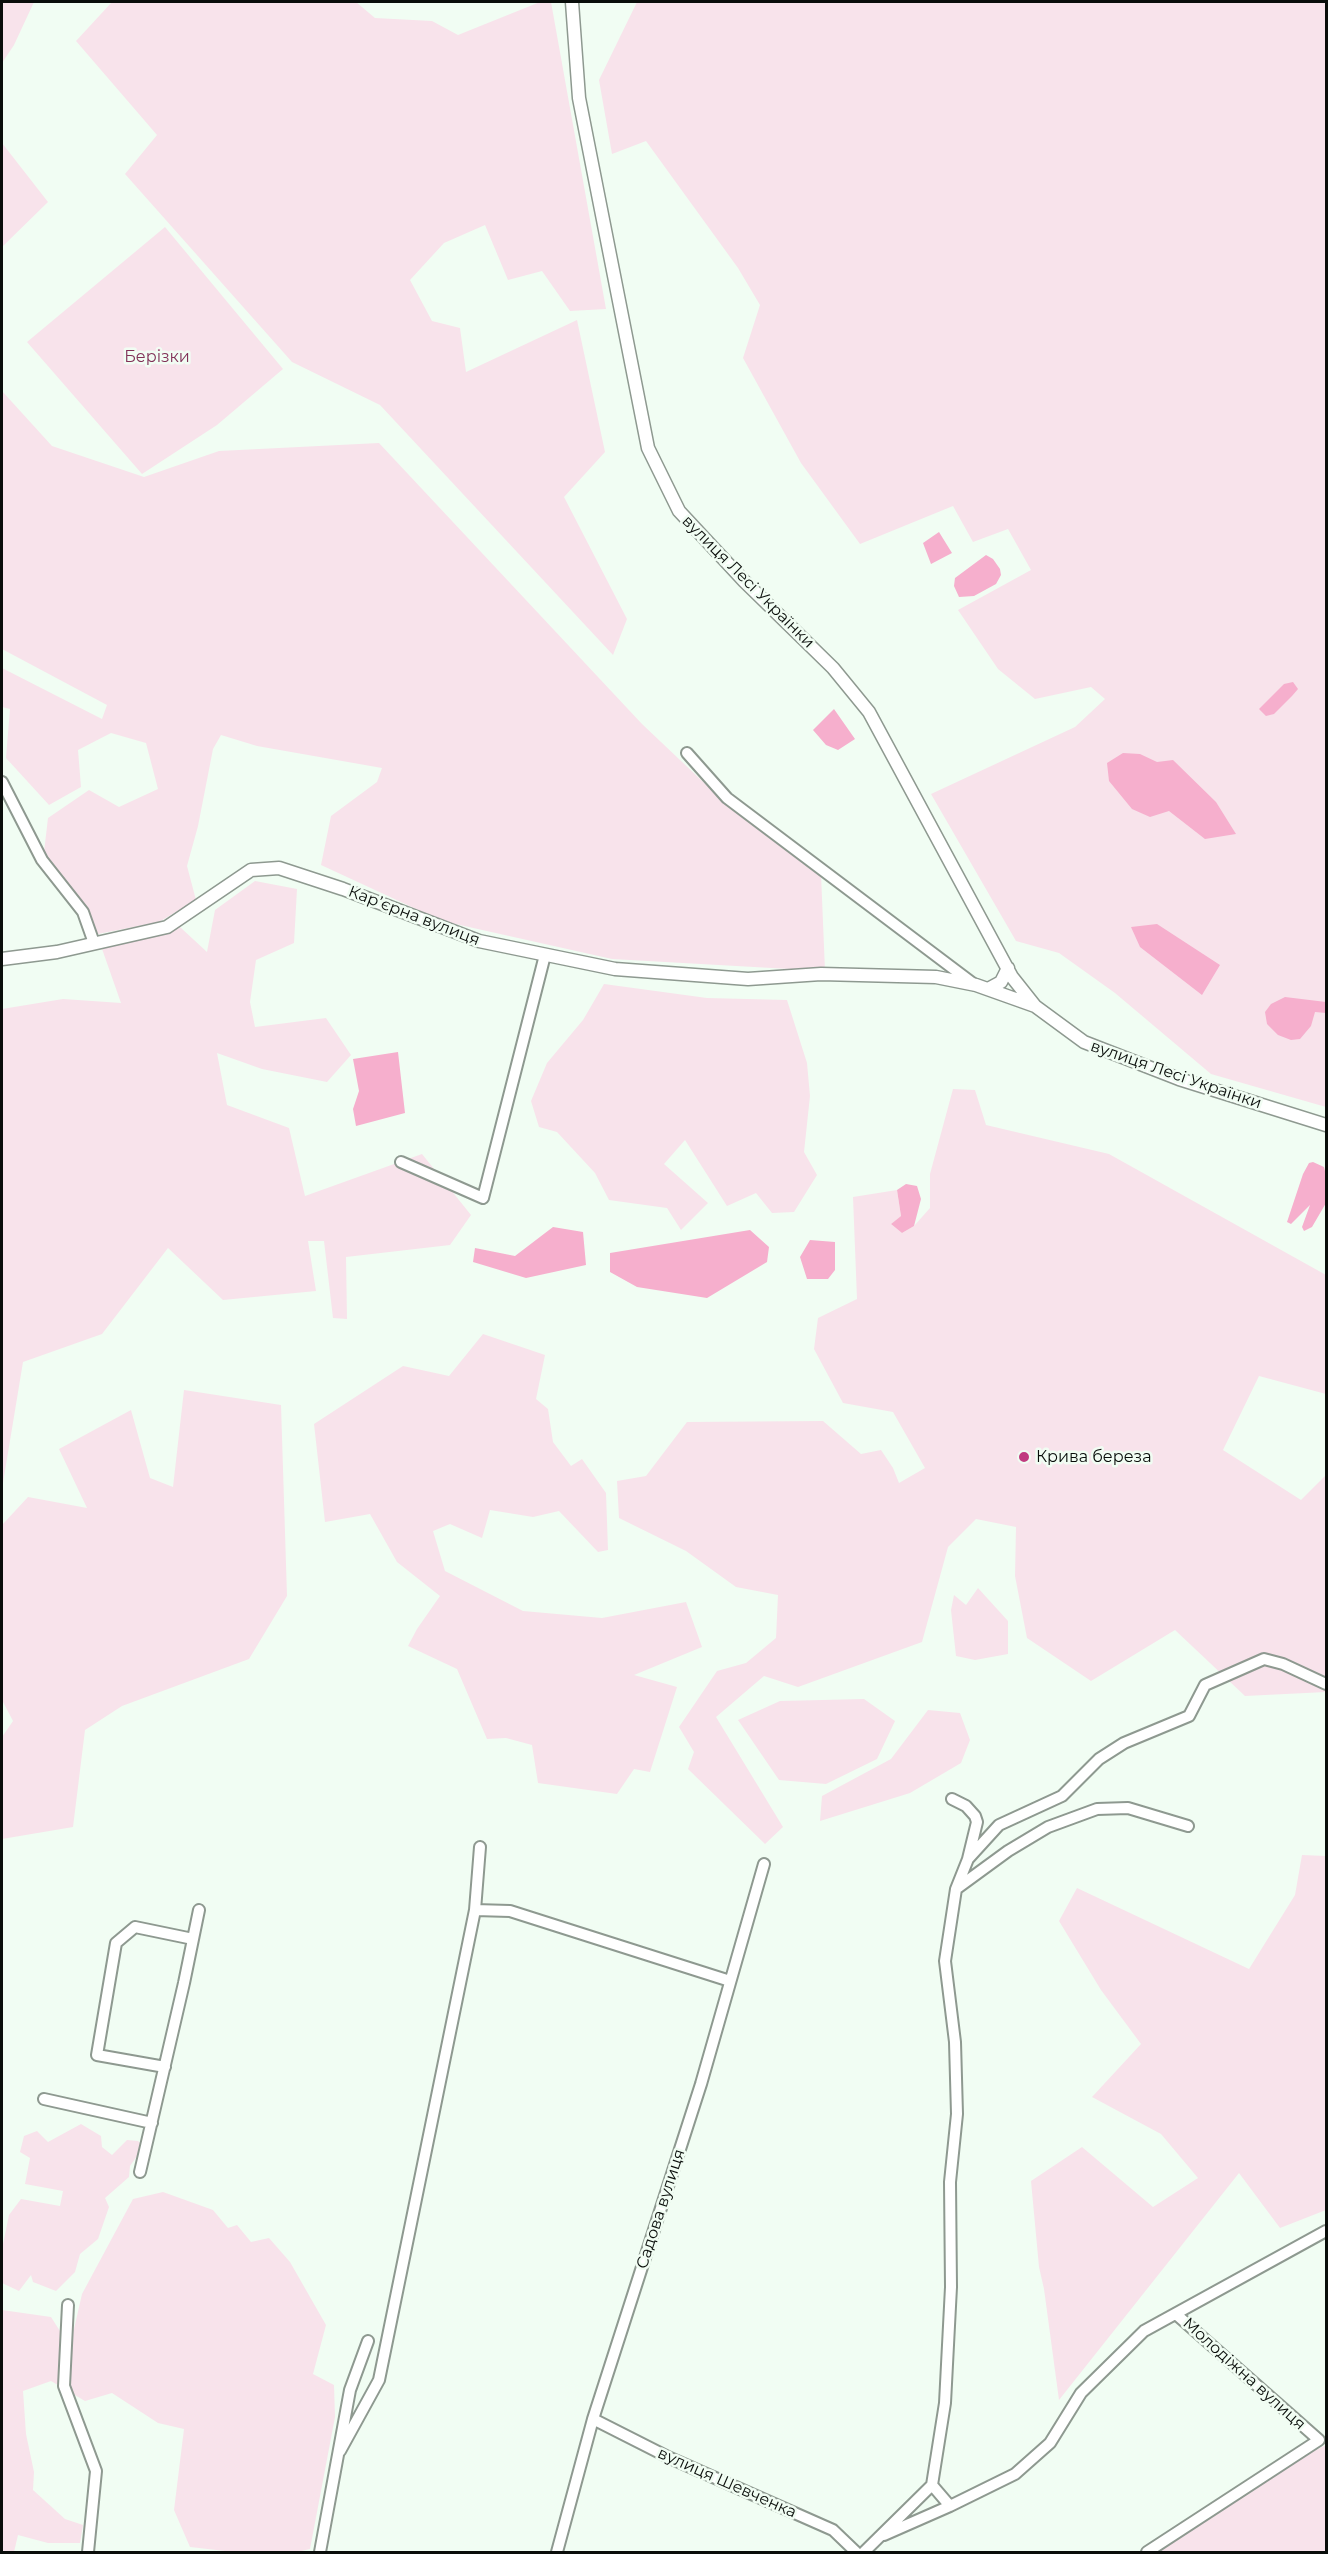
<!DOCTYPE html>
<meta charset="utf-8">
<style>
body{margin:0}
#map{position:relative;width:1328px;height:2554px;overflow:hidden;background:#f1fdf3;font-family:Montserrat,sans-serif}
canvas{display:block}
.frame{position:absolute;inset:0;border:3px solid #090d0a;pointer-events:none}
</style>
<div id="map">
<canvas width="1328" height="2554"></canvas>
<div class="frame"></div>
</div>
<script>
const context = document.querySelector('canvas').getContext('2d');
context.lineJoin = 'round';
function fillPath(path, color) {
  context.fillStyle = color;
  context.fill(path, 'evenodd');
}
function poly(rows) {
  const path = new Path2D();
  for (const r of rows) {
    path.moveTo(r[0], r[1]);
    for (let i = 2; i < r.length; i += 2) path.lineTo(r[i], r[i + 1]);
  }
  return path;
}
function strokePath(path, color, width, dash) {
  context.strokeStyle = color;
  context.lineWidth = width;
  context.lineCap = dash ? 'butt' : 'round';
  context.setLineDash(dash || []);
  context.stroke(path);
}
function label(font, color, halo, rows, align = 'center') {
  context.font = font + ' Montserrat,sans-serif';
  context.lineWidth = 5;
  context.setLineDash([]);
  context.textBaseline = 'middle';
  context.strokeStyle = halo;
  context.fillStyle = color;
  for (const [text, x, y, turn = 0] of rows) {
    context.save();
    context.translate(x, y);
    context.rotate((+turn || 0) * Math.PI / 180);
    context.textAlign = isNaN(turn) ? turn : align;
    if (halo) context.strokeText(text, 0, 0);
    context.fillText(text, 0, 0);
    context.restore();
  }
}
fillPath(poly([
 [2,2,34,2,14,45,2,63],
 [112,2,356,2,375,18,432,21,458,35,540,2,551,2,606,309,570,311,542,271,508,280,485,225,444,243,410,280,432,321,460,328,466,372,577,320,605,452,564,497,627,619,613,655,380,405,292,362,125,174,157,135,76,41],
 [637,2,1326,2,1326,1107,1211,1074,1115,993,1059,953,1016,941,931,794,1075,727,1105,699,1091,687,1035,699,998,669,958,610,1031,570,1008,529,973,542,953,506,860,544,801,463,743,358,760,305,738,268,646,141,612,154,599,80],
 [2,143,48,202,2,247],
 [165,227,283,369,217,425,142,474,27,342],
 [2,391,52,446,144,477,219,451,379,443,642,724,718,796,821,874,825,971,612,959,442,921,321,865,331,816,377,782,382,768,257,746,221,735,213,749,198,826,187,866,196,900,159,922,98,934,86,908,44,852,48,818,89,790,119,807,158,789,146,743,111,733,78,750,81,787,49,805,6,758,10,709,2,707,2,668,102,719,107,705,2,649],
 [255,881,297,889,294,943,256,960,250,1002,255,1027,326,1018,351,1055,327,1082,262,1069,217,1053,227,1105,289,1128,305,1196,422,1154,471,1215,450,1245,346,1257,347,1319,333,1318,324,1241,308,1241,316,1291,223,1300,168,1248,102,1334,23,1362,2,1489,2,1009,63,999,121,1003,101,946,180,927,207,952,215,910],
 [604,984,707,998,787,1000,807,1063,810,1096,804,1152,817,1175,794,1212,772,1213,756,1193,727,1206,685,1140,664,1164,708,1203,681,1230,667,1208,609,1200,595,1173,557,1132,539,1127,531,1101,547,1063,583,1020],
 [953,1089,975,1090,986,1125,1109,1154,1326,1275,1326,1394,1259,1376,1223,1450,1301,1500,1326,1475,1326,1692,1245,1696,1175,1630,1091,1681,1027,1638,1015,1576,1016,1527,976,1519,948,1547,922,1642,798,1687,764,1676,716,1717,783,1827,765,1844,688,1769,694,1752,679,1727,717,1671,746,1663,776,1638,778,1595,736,1587,686,1551,619,1518,617,1481,646,1476,687,1422,823,1421,861,1454,881,1450,893,1468,899,1483,925,1468,893,1412,843,1403,814,1349,818,1318,857,1299,853,1197,897,1190,901,1216,891,1224,902,1233,914,1226,930,1208,930,1174],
 [483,1334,545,1355,536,1399,548,1409,553,1442,571,1466,582,1459,606,1493,608,1550,598,1552,559,1511,533,1517,490,1510,482,1538,450,1524,433,1531,445,1571,523,1611,602,1618,686,1602,702,1647,634,1675,677,1687,650,1772,634,1769,617,1794,538,1783,532,1745,506,1738,487,1739,457,1669,408,1646,417,1629,440,1596,397,1562,370,1514,325,1522,314,1424,403,1366,449,1376],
 [184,1390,281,1405,287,1596,249,1659,122,1706,85,1730,73,1827,2,1839,2,1737,13,1721,2,1700,2,1525,28,1497,87,1508,59,1449,131,1410,150,1478,173,1487],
 [978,1588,1008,1621,1008,1654,975,1660,956,1656,951,1610,954,1595,966,1605],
 [864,1699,895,1721,877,1759,826,1784,779,1780,738,1720,780,1701],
 [928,1710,960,1713,970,1740,961,1763,910,1793,820,1821,822,1796,891,1759],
 [1302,1855,1326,1856,1326,2210,1280,2228,1239,2173,1059,2400,1044,2289,1039,2267,1031,2181,1082,2147,1153,2207,1198,2178,1161,2134,1092,2097,1141,2044,1101,1990,1059,1921,1077,1888,1249,1969,1295,1895],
 [81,2124,101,2136,102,2147,112,2155,127,2140,138,2141,144,2146,130,2166,129,2177,105,2198,109,2207,98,2239,80,2254,75,2272,56,2291,33,2282,31,2275,19,2291,2,2283,2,2249,9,2215,21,2199,60,2206,63,2191,25,2184,30,2158,20,2152,24,2136,37,2131,48,2142],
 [163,2192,213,2210,228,2228,237,2225,251,2242,269,2238,290,2262,326,2325,313,2374,334,2385,335,2417,310,2549,297,2552,234,2552,190,2547,174,2510,184,2429,158,2423,112,2393,85,2401,51,2381,23,2391,26,2434,34,2472,33,2490,65,2519,83,2525,80,2543,48,2543,18,2535,14,2552,2,2552,2,2310,51,2317,60,2331,74,2329,82,2294,133,2199],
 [1326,2445,1326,2552,1158,2552,1312,2452]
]), '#f8e3eb');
fillPath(poly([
 [939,532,952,553,931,564,923,543],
 [986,555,993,559,1000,569,1001,575,996,584,974,596,959,597,954,586,955,578],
 [1293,682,1298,689,1292,696,1274,714,1266,716,1259,709,1284,684],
 [834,709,855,739,838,750,826,745,813,730],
 [1123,753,1140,754,1157,762,1173,760,1216,802,1236,834,1205,839,1169,811,1150,817,1132,809,1109,781,1107,763],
 [1157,924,1220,965,1202,995,1140,947,1131,927],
 [1285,997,1326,1002,1326,1013,1315,1012,1311,1026,1300,1039,1291,1040,1278,1035,1267,1024,1265,1012,1271,1004],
 [398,1052,405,1113,356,1126,353,1109,359,1091,353,1059],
 [1313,1162,1324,1167,1326,1175,1326,1203,1312,1227,1304,1231,1302,1227,1310,1205,1291,1224,1287,1222,1303,1174,1309,1163],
 [906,1184,917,1186,921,1199,914,1226,902,1233,891,1224,901,1216,897,1190],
 [553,1227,583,1232,586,1265,526,1278,473,1262,475,1248,515,1256],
 [750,1230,769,1247,767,1262,707,1298,637,1287,610,1272,610,1253],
 [810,1240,835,1242,835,1270,828,1279,807,1279,800,1257]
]), '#f6afcd');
const minor = poly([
 [687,753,727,798,975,985],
 [2,782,42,860,83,912,94,943],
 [401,1162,483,1198,545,955],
 [952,1799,966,1806,975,1816,977,1822,968,1859],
 [956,1889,1008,1851,1048,1827,1097,1809,1128,1808,1188,1826],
 [475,1910,510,1911,730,1981],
 [165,2067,97,2055,116,1943,135,1927,193,1939],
 [44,2099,152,2123],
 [140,2172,184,1983,199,1910],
 [68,2305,64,2386,96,2471,88,2552],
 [593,2419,670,2458,833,2530,856,2552],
 [340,2451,379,2380,475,1910,480,1847],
 [932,2485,950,2506],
 [884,2535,950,2506,1015,2474,1050,2443,1081,2393,1144,2331,1326,2231],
 [320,2552,350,2390,368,2341],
 [557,2552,593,2419,701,2084,764,1864],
 [864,2552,932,2485,945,2403,951,2287,950,2182,957,2114,955,2042,945,1961,956,1889,968,1859,999,1825,1062,1796,1099,1759,1124,1743,1189,1716,1205,1685,1264,1659,1283,1664,1326,1684],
 [1147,2552,1319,2440,1177,2315]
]);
const tertiary = poly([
 [572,2,579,98,648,448,679,511,744,581,833,668,869,712,1012,977,1035,1006,1084,1042,1179,1079,1326,1125],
 [2,959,57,952,167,927,251,870,279,868,343,889,479,941,615,969,748,979,821,974,936,977,976,985,1035,1006],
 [988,989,1001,982,1008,968]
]);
strokePath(minor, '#8e9990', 14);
strokePath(tertiary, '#8e9990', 15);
strokePath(minor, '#fff', 10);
strokePath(tertiary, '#fff', 12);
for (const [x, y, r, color] of [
 [1024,1457,6,"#c03c80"]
]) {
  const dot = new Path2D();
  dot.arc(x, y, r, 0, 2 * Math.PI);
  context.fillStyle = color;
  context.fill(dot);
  strokePath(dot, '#f1fdf3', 2);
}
label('16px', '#813057', '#f1fdf3', [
 ["Берізки",157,357]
]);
label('16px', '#090d0a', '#f1fdf3', [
 ["вулиця Лесі Українки",748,582,45],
 ["Карʼєрна вулиця",414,916,21],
 ["вулиця Лесі Українки",1176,1075,19],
 ["Садова вулиця",661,2209,-72],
 ["Молодіжна вулиця",1244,2374,42],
 ["вулиця Шевченка",727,2483,24]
]);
label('16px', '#090d0a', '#f1fdf3', [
 ["Крива береза",1036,1457]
], 'left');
</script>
